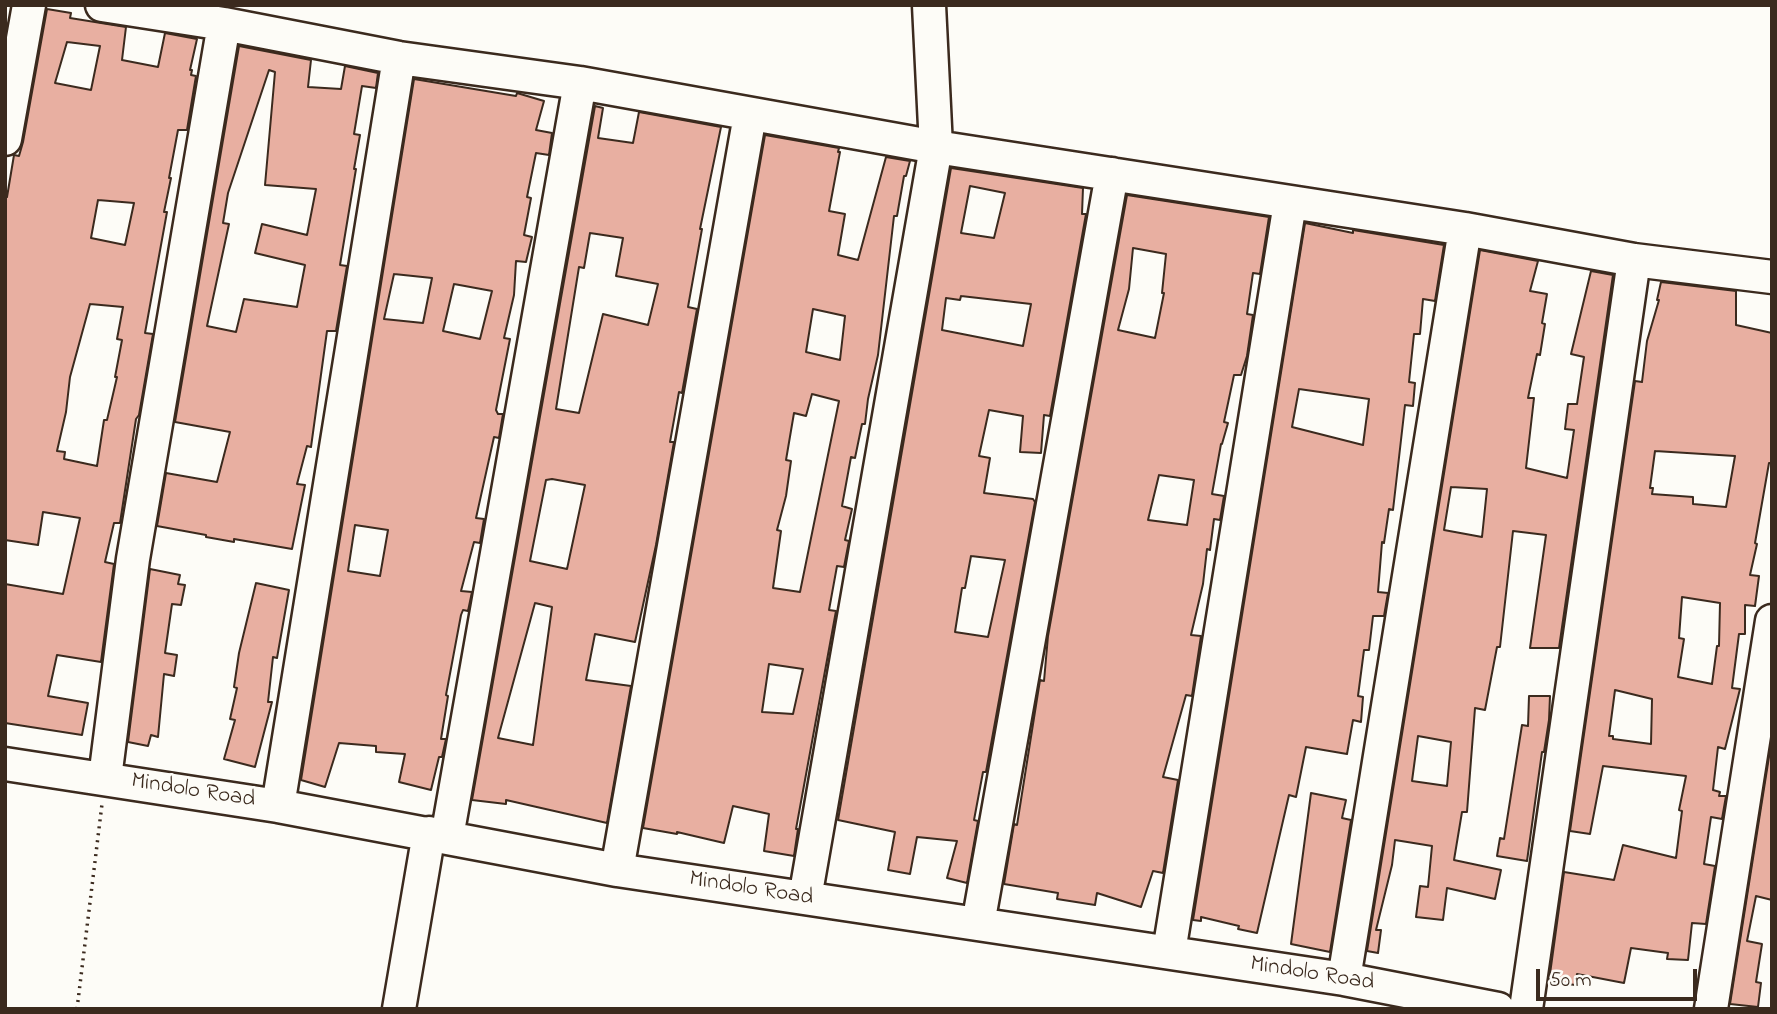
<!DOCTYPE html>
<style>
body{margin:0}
#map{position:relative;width:1777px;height:1014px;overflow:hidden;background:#fdfcf7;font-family:"Indie Flower",sans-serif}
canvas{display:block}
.frame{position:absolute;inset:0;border:7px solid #3b2a1e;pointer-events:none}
.scale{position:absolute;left:1536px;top:969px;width:161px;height:32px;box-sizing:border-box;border:4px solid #3b2a1e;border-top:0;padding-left:9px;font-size:21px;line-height:24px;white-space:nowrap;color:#3b2a1e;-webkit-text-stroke:5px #fdfcf7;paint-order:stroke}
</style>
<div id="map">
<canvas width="1777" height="1014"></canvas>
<div class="frame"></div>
<div class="scale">50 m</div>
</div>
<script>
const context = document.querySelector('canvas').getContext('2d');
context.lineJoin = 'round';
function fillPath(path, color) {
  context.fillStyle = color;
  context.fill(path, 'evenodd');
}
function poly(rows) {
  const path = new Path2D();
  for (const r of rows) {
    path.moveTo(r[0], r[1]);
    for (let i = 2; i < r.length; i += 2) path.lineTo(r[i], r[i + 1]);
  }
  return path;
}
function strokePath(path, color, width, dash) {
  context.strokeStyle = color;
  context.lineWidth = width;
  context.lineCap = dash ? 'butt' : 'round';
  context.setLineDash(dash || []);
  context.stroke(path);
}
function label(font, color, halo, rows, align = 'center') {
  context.font = font + ' "Indie Flower",sans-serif';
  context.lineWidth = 5;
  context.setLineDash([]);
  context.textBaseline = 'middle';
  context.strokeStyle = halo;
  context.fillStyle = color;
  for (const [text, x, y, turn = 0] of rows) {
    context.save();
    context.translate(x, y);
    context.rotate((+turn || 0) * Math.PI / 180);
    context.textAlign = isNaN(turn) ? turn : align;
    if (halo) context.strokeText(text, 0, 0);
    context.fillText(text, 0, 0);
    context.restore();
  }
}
const building = poly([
 [47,9,71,13,70,18,126,27,122,60,158,67,165,33,197,39,190,70,192,70,191,75,196,76,187,130,178,130,169,178,171,178,164,212,167,212,145,333,153,334,139,415,136,419,120,523,114,523,105,562,114,564,101,662,57,655,48,696,88,703,82,735,5,723,5,584,63,594,80,518,43,512,38,545,5,540,5,197,7,197,14,155,19,156,23,142,47,9],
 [67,42,100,46,91,90,55,83,67,42],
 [98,200,134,203,125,245,91,238,98,200],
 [90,304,123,307,117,339,122,340,115,377,117,377,107,420,104,420,97,466,64,459,65,452,57,451,66,412,70,377,90,304],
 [239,46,311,60,308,87,341,89,345,66,378,73,376,88,362,86,354,134,360,135,354,169,356,169,340,265,347,266,336,331,327,331,311,447,307,446,297,484,305,485,292,549,234,539,234,542,206,537,206,535,157,526,166,473,217,482,230,432,175,422,239,46],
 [269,70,275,72,265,185,316,189,307,235,262,224,255,253,305,265,297,307,244,299,236,332,207,326,229,224,223,223,228,193,269,70],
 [414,79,516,96,517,93,544,101,536,130,552,133,549,155,536,153,527,197,531,198,524,235,532,237,526,262,516,261,514,295,504,338,510,339,496,410,498,414,503,414,499,438,494,437,476,518,484,519,480,543,474,542,461,591,472,592,468,611,463,610,461,615,446,695,448,696,441,739,446,739,442,757,439,757,431,790,399,782,405,754,376,752,376,746,339,743,325,787,301,780,414,79],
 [394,274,432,278,423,323,384,319,394,274],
 [454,284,492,291,480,339,443,331,454,284],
 [355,525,388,530,380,576,348,571,355,525],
 [595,106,603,108,598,138,633,143,639,112,721,127,700,229,702,229,688,307,697,309,682,393,679,392,670,442,674,442,656,545,635,642,595,634,586,680,631,686,607,823,506,800,506,804,472,800,595,106],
 [590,233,623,238,616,276,658,284,648,325,603,314,579,413,556,409,579,267,584,268,590,233],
 [552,479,585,485,567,569,530,561,546,480,552,479],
 [535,603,552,607,533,745,498,738,535,603],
 [765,135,839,148,838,152,840,152,829,211,845,214,838,255,858,260,886,157,910,161,906,176,904,176,897,216,894,216,878,355,868,399,865,424,862,424,855,458,851,457,842,506,852,509,845,540,849,541,844,567,837,566,829,610,836,611,796,829,798,829,794,856,764,851,769,814,733,806,724,843,677,832,677,834,643,828,765,135],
 [813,309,845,316,840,360,806,352,813,309],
 [812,394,839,401,800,592,773,588,781,531,777,530,786,496,791,461,786,460,794,413,806,416,812,394],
 [769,664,803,669,793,714,762,712,769,664],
 [951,168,1083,188,1082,214,1086,214,1050,416,1044,415,1041,453,1020,452,1023,416,989,410,979,456,990,458,984,493,1033,499,1035,502,986,772,983,772,974,820,978,821,967,883,947,878,957,841,917,837,910,874,888,870,895,832,838,820,951,168],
 [970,186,1005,193,994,238,961,233,970,186],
 [961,296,1031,304,1023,346,942,330,946,298,960,300,961,296],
 [971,556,1005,560,988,637,955,632,962,588,965,588,971,556],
 [1127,195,1269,217,1260,274,1253,273,1247,314,1253,315,1247,356,1241,375,1234,375,1224,422,1228,423,1222,444,1221,444,1212,494,1224,496,1220,520,1214,519,1210,550,1207,549,1203,584,1191,635,1201,636,1192,696,1186,695,1163,777,1178,780,1163,873,1153,871,1141,907,1097,893,1095,905,1057,899,1058,893,1004,884,1014,824,1017,825,1040,680,1044,681,1048,636,1127,195],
 [1133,248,1166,254,1162,293,1164,293,1155,338,1118,330,1129,289,1133,248],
 [1159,475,1194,480,1187,525,1148,520,1159,475],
 [1305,223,1353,233,1353,230,1444,245,1435,301,1423,299,1420,334,1414,334,1409,382,1415,383,1413,406,1405,405,1393,510,1389,509,1384,543,1382,542,1378,592,1388,593,1384,616,1373,616,1369,650,1364,650,1358,696,1363,697,1361,722,1353,720,1347,754,1306,747,1296,797,1289,795,1257,933,1238,929,1239,926,1201,917,1201,921,1193,920,1305,223],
 [1299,389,1369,399,1363,445,1292,427,1299,389],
 [1480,250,1538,261,1530,291,1547,294,1542,323,1545,324,1540,355,1537,354,1528,398,1534,398,1526,468,1567,478,1574,430,1565,429,1568,404,1577,404,1584,357,1571,354,1591,271,1613,275,1559,648,1530,648,1546,535,1513,531,1500,647,1497,647,1485,710,1475,708,1467,812,1462,812,1454,860,1501,870,1495,899,1447,888,1443,920,1416,917,1420,886,1428,887,1432,846,1395,840,1392,865,1376,930,1381,930,1378,953,1367,951,1480,250],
 [1451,487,1487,489,1482,537,1444,530,1451,487],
 [1418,736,1451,742,1447,786,1412,781,1418,736],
 [1661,282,1736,291,1736,325,1772,333,1772,463,1769,463,1755,543,1757,544,1750,575,1759,576,1755,606,1745,605,1745,634,1739,634,1732,688,1740,689,1725,749,1718,747,1713,790,1720,792,1719,796,1726,796,1722,819,1711,817,1704,864,1715,866,1706,924,1692,923,1688,960,1667,959,1668,953,1631,948,1624,983,1577,974,1575,985,1549,981,1564,872,1614,880,1623,845,1676,858,1682,811,1679,810,1686,776,1603,766,1590,834,1570,831,1635,381,1642,382,1647,341,1659,300,1657,300,1661,282],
 [1655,451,1735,456,1726,507,1693,504,1693,497,1652,494,1653,488,1650,488,1655,451],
 [1682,597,1720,603,1719,646,1717,646,1712,684,1678,677,1684,639,1679,638,1682,597],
 [1615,690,1652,699,1651,744,1613,739,1613,736,1609,736,1615,690],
 [150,569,180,575,178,584,185,585,181,605,172,604,165,653,177,655,174,676,164,674,158,737,151,735,148,746,128,742,150,569],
 [256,583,289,590,277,658,273,657,268,702,272,702,255,767,224,759,235,720,230,719,237,688,234,687,239,653,256,583],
 [1529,696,1550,696,1549,720,1544,752,1542,752,1527,861,1497,856,1500,838,1504,839,1522,725,1528,726,1529,696],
 [1771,744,1772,900,1756,896,1747,941,1762,944,1756,982,1761,983,1758,1007,1730,1004,1771,744],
 [1311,793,1346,800,1342,818,1351,820,1330,952,1291,944,1311,793]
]);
fillPath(building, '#e8afa1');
strokePath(building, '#3b2a1e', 2);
const minor = poly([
 [102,5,224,24,399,58,580,83,936,147,1465,229,1634,260,1772,277],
 [5,139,29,5],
 [5,764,278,806,617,870,1344,979,1498,1009],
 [105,778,133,559,224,24],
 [278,806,399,58],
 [447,837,580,83],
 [617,870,750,115],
 [805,898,936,147,929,5],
 [978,924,1112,174],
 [1169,952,1290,203],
 [1344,979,1465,229],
 [399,1009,429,833],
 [1526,1009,1634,260],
 [1711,1009,1772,621]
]);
strokePath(minor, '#3b2a1e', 37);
strokePath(poly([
 [77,1009,102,804]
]), '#3b2a1e', 3.5, [2, 5]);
strokePath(minor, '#fdfcf7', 32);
label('23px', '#3b2a1e', '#fdfcf7', [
 ["Mindolo Road",193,792,9],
 ["Mindolo Road",751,890,9],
 ["Mindolo Road",1312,975,9]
]);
</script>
